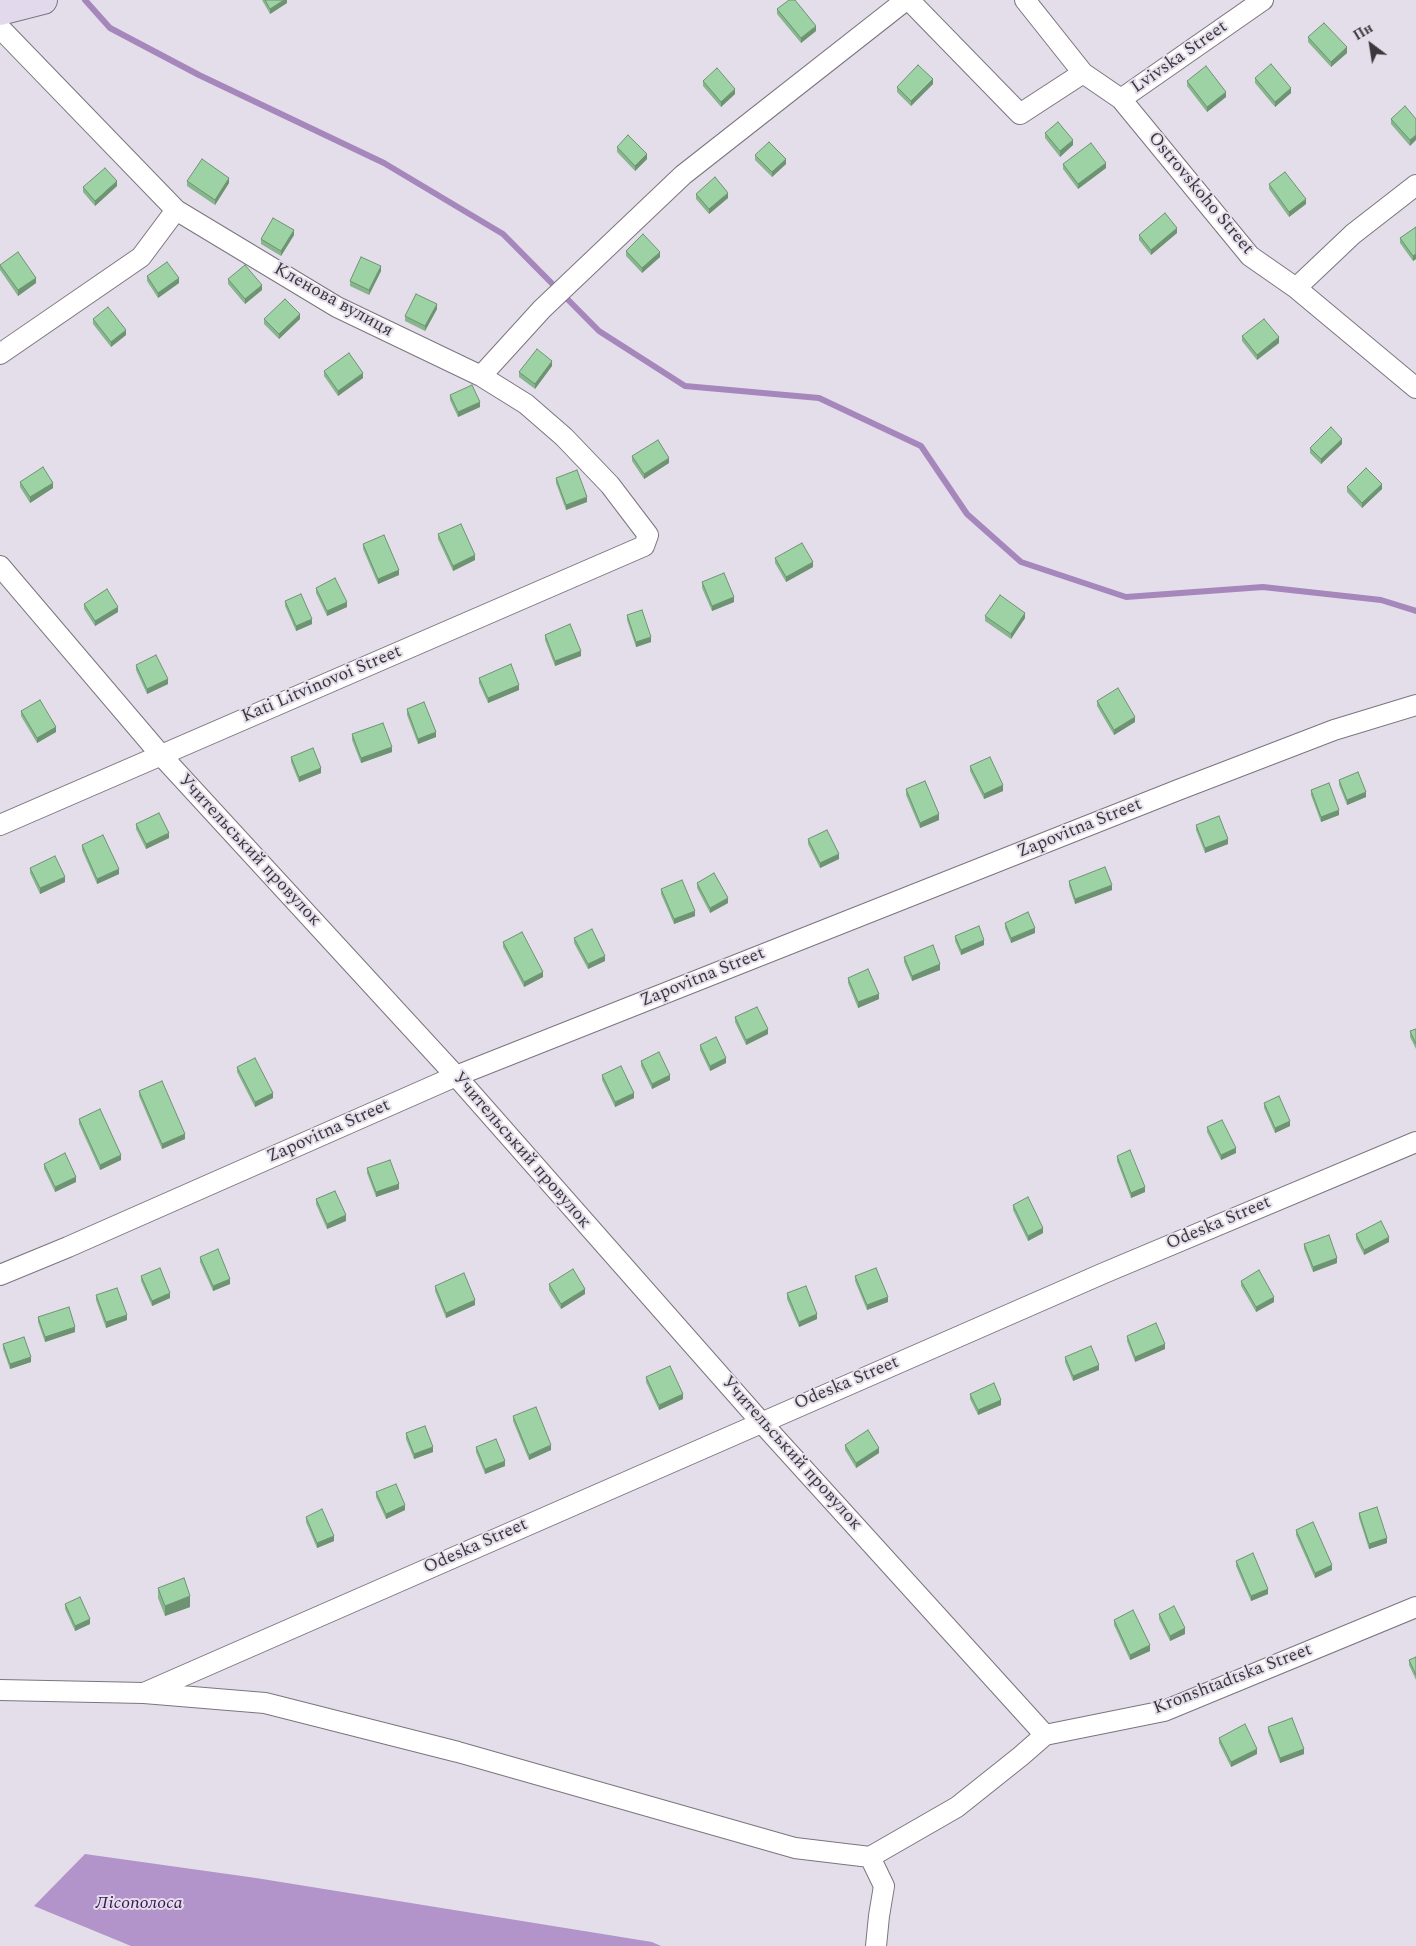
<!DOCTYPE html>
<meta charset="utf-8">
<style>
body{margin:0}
#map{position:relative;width:1416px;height:1946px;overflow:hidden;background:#e4deea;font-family:Spectral,serif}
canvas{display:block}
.north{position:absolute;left:1346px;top:20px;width:50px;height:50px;-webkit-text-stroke:4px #e4deea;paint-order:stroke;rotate:329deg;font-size:14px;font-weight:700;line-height:20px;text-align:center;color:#3a383d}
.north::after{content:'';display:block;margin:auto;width:18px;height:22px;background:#3a383d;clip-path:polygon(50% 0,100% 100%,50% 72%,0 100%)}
</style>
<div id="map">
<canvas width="1416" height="1946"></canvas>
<div class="north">Пн</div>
</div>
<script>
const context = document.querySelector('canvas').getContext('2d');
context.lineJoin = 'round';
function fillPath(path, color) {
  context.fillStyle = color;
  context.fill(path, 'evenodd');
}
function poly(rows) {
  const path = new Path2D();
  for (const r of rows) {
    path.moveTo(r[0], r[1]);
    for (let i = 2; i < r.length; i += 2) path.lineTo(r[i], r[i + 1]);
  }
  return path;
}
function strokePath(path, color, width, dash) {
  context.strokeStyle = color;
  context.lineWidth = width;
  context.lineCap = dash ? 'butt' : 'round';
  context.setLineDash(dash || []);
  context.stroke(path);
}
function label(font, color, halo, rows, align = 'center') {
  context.font = font + ' Spectral,serif';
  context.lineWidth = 4;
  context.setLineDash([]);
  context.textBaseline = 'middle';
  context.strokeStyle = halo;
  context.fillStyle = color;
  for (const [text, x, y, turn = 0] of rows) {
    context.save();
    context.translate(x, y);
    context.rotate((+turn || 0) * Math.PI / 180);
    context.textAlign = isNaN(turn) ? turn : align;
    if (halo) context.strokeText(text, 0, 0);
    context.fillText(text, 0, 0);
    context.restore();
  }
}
fillPath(poly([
 [85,1854,256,1878,652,1942,661,1946,131,1946,34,1906]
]), '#b294ca');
strokePath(poly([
 [85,0,110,28,199,75,384,163,503,234,599,331,685,386,819,398,921,446,967,514,1021,562,1126,597,1263,587,1381,600,1416,611]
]), '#a587bc', 6);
const minor = poly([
 [909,0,1020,114,1083,73],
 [1025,0,1083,73,1121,99,1250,256,1296,288,1416,388],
 [0,28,176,210],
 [1121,99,1263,0],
 [1296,288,1353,234,1416,185],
 [0,354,141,257,176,210,337,307,481,376,526,404,564,437,610,485,648,535,644,546,0,825],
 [481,376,542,309,683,175,906,0],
 [0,566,160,754,456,1076,761,1422,1045,1735],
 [0,1275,68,1247,456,1076,1178,790,1334,730,1416,705],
 [0,1690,144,1693,265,1703,458,1752,795,1848,870,1857,957,1807,1021,1756,1045,1735],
 [144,1693,1104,1273,1416,1142],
 [1045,1735,1164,1711,1416,1607],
 [870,1857,884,1886,879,1916,876,1946]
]);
const secondary = poly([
 [0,11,43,0]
]);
strokePath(minor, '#7b757f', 22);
strokePath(secondary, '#7b757f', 30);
strokePath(minor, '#fff', 20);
strokePath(secondary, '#e3d9ec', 28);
fillPath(poly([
 [262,0,287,0,287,3,270,14],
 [777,9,816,31,801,43,777,14],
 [1308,37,1347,53,1331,67,1308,42],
 [1255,78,1291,93,1275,107,1255,83],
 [703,81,735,94,721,107,703,86],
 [1187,81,1226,97,1207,112,1187,86],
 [933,84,911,106,897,92,897,87],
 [1391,119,1416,119,1410,146,1391,124],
 [1045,133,1073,145,1060,157,1045,138],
 [617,147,647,159,635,171,617,152],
 [755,155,786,164,772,177,755,160],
 [1063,164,1106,168,1078,189,1063,169],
 [187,181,229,183,215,205,187,186],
 [1269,184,1306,204,1289,217,1269,189],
 [117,186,95,206,83,192,83,187],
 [696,194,728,198,709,214,696,199],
 [1416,227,1416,259,1413,261,1400,243,1400,238],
 [1177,233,1151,255,1139,240,1139,235],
 [294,235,281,256,261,244,261,239],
 [626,251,660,257,642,273,626,256],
 [0,265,36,283,18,296,0,270],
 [381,271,369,295,350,286,350,281],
 [147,276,179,283,158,298,147,281],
 [228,279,262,290,245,304,228,284],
 [437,309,425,331,405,321,405,316],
 [93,319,126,335,111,347,93,324],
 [264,319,300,319,279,339,264,324],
 [1242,336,1279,343,1257,360,1242,341],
 [552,366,535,389,519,377,519,372],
 [324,371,363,378,338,396,324,376],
 [450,395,480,407,458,417,450,400],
 [1342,444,1321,464,1310,453,1310,448],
 [632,456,669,463,644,479,632,461],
 [556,478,587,502,566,510,556,483],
 [20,482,53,488,30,503,20,487],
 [1347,487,1382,489,1362,508,1347,492],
 [438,534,475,560,453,571,438,539],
 [363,544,399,575,378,584,363,549],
 [775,558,813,567,786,582,775,563],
 [702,582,734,602,712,611,702,588],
 [316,588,347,607,327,616,316,593],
 [285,601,312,624,296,631,285,606],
 [84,604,118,612,95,626,84,609],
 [627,615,651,642,636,647,627,620],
 [985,616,1025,618,1011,639,985,621],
 [545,635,581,656,555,666,545,640],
 [136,665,168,684,147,694,136,670],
 [479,678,519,690,488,703,479,683],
 [1097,701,1135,722,1114,735,1097,706],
 [407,709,436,737,418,744,407,715],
 [21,711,56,732,37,743,21,716],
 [352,734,392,752,361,763,352,740],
 [291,757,321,773,299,782,291,762],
 [970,766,1003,791,984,799,970,771],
 [1339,780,1366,797,1347,805,1339,785],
 [906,789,939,820,920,828,906,795],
 [1311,790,1339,815,1321,822,1311,795],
 [136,824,169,838,146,849,136,829],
 [1196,825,1228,844,1205,853,1196,830],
 [808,839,839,859,820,868,808,844],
 [82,845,119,874,97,884,82,850],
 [30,868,65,882,40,894,30,873],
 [1069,881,1112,890,1075,904,1069,886],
 [697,883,728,903,710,913,697,888],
 [661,889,695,916,674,924,661,894],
 [1005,923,1035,933,1011,943,1005,928],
 [955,936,984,945,961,955,955,941],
 [574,938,605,961,588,969,574,943],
 [503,942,543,977,524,987,503,947],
 [904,957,940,970,912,981,904,962],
 [848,978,879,999,858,1008,848,983],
 [735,1017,768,1034,746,1045,735,1022],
 [1416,1029,1416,1049,1410,1037,1410,1031],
 [700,1045,726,1063,710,1071,700,1050],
 [641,1061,670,1080,652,1089,641,1066],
 [237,1067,273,1098,255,1107,237,1072],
 [602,1075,634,1098,615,1107,602,1080],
 [139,1091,185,1139,162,1149,139,1096],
 [1264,1103,1290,1126,1275,1133,1264,1108],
 [79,1119,121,1160,100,1170,79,1124],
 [1207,1127,1236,1153,1221,1160,1207,1132],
 [1117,1156,1145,1192,1131,1198,1117,1161],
 [44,1164,76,1182,55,1192,44,1169],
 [367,1168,399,1189,376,1197,367,1173],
 [316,1199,346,1221,327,1229,316,1204],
 [1013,1205,1043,1233,1028,1241,1013,1210],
 [1356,1234,1389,1242,1364,1255,1356,1239],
 [1304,1244,1337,1263,1313,1272,1304,1249],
 [200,1257,230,1284,213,1291,200,1262],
 [141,1276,170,1298,152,1306,141,1281],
 [855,1276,888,1302,867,1310,855,1281],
 [1241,1281,1274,1302,1256,1312,1241,1286],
 [549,1284,585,1294,561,1309,549,1290],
 [435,1286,475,1305,446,1318,435,1291],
 [787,1293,817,1319,799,1327,787,1299],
 [96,1295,127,1320,106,1328,96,1300],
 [38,1317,75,1332,45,1342,38,1322],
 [1127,1336,1165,1349,1135,1362,1127,1341],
 [3,1344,31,1362,10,1369,3,1349],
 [1065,1357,1099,1370,1073,1381,1065,1362],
 [646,1377,683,1399,659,1410,646,1382],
 [970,1394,1001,1405,978,1415,970,1399],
 [513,1416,551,1450,529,1460,513,1421],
 [406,1433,433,1452,414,1459,406,1439],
 [845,1445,879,1453,856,1468,845,1450],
 [476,1447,505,1466,485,1474,476,1452],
 [376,1492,405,1510,386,1519,376,1497],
 [1359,1513,1387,1543,1369,1549,1359,1518],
 [306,1517,334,1541,317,1548,306,1522],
 [1296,1530,1332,1570,1315,1578,1296,1535],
 [1236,1561,1268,1594,1251,1601,1236,1566],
 [158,1588,190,1607,165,1616,158,1598],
 [65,1604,90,1624,75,1631,65,1609],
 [1159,1614,1185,1634,1170,1641,1159,1619],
 [1114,1620,1150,1651,1130,1660,1114,1625],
 [1416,1657,1416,1680,1409,1665,1409,1660],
 [1268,1727,1304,1754,1280,1763,1268,1732],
 [1219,1738,1257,1754,1231,1767,1219,1743]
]), '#87b58d');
fillPath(poly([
 [284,0,287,0,287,3,270,14,270,9],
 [816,26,816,31,801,43,801,38],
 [1347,47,1347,53,1331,67,1331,62],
 [933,79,933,84,911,106,911,101],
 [1291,88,1291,93,1275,107,1275,102],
 [735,89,735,94,721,107,721,102],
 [1226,92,1226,97,1207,112,1207,107],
 [1416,135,1416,140,1410,146,1410,140],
 [1073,140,1073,145,1060,157,1060,151],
 [647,154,647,159,635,171,635,166],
 [786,159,786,164,772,177,772,172],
 [1106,163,1106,168,1078,189,1078,184],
 [229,178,229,183,215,205,215,200],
 [117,181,117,186,95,206,95,201],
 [728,193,728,198,709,214,709,209],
 [1306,199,1306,204,1289,217,1289,212],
 [1177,228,1177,233,1151,255,1151,250],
 [294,230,294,235,281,256,281,251],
 [660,252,660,257,642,273,642,268],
 [1416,254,1416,259,1413,261,1413,256],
 [381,266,381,271,369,295,369,290],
 [36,278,36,283,18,296,18,290],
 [179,278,179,283,158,298,158,293],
 [262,285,262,290,245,304,245,299],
 [437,304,437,309,425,331,425,326],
 [300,314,300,319,279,339,279,334],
 [126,330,126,335,111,347,111,342],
 [1279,337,1279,343,1257,360,1257,355],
 [552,361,552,366,535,389,535,384],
 [363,373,363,378,338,396,338,391],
 [480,402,480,407,458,417,458,412],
 [1342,439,1342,444,1321,464,1321,459],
 [669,458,669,463,644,479,644,474],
 [53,483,53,488,30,503,30,497],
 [1382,484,1382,489,1362,508,1362,503],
 [587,497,587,502,566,510,566,505],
 [475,555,475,560,453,571,453,566],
 [813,562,813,567,786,582,786,577],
 [399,570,399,575,378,584,378,579],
 [734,597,734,602,712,611,712,606],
 [347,602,347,607,327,616,327,611],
 [118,607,118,612,95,626,95,621],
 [1025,613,1025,618,1011,639,1011,634],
 [312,619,312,624,296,631,296,626],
 [651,637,651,642,636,647,636,642],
 [581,651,581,656,555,666,555,661],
 [168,679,168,684,147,694,147,689],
 [519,685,519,690,488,703,488,698],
 [1135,717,1135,722,1114,735,1114,730],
 [56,727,56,732,37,743,37,738],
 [436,732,436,737,418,744,418,739],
 [392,747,392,752,361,763,361,758],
 [321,768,321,773,299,782,299,777],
 [1003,785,1003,791,984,799,984,794],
 [1366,792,1366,797,1347,805,1347,800],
 [1339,810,1339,815,1321,822,1321,817],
 [939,814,939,820,920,828,920,823],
 [169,833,169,838,146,849,146,844],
 [1228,839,1228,844,1205,853,1205,848],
 [839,854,839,859,820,868,820,863],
 [119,869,119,874,97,884,97,879],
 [65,877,65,882,40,894,40,888],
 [1112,885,1112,890,1075,904,1075,899],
 [728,898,728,903,710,913,710,908],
 [695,911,695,916,674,924,674,919],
 [1035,928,1035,933,1011,943,1011,938],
 [984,940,984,945,961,955,961,950],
 [605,956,605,961,588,969,588,964],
 [940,964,940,970,912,981,912,976],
 [543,972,543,977,524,987,524,982],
 [879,994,879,999,858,1008,858,1002],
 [768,1029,768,1034,746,1045,746,1040],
 [726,1058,726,1063,710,1071,710,1066],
 [670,1075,670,1080,652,1089,652,1084],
 [273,1093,273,1098,255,1107,255,1102],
 [634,1093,634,1098,615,1107,615,1102],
 [1290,1121,1290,1126,1275,1133,1275,1128],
 [185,1134,185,1139,162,1149,162,1144],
 [1236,1148,1236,1153,1221,1160,1221,1155],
 [121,1155,121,1160,100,1170,100,1165],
 [76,1177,76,1182,55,1192,55,1187],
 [399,1184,399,1189,376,1197,376,1192],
 [1145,1187,1145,1192,1131,1198,1131,1193],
 [346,1215,346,1221,327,1229,327,1224],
 [1043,1228,1043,1233,1028,1241,1028,1236],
 [1389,1237,1389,1242,1364,1255,1364,1250],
 [1337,1258,1337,1263,1313,1272,1313,1267],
 [230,1279,230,1284,213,1291,213,1286],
 [585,1289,585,1294,561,1309,561,1304],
 [170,1293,170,1298,152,1306,152,1301],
 [888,1297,888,1302,867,1310,867,1305],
 [1274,1297,1274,1302,1256,1312,1256,1307],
 [475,1300,475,1305,446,1318,446,1313],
 [817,1314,817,1319,799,1327,799,1322],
 [127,1315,127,1320,106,1328,106,1322],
 [75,1327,75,1332,45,1342,45,1337],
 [1165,1344,1165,1349,1135,1362,1135,1357],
 [31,1357,31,1362,10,1369,10,1364],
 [1099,1365,1099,1370,1073,1381,1073,1376],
 [683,1394,683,1399,659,1410,659,1405],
 [1001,1400,1001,1405,978,1415,978,1410],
 [551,1445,551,1450,529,1460,529,1455],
 [433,1447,433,1452,414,1459,414,1454],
 [879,1448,879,1453,856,1468,856,1463],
 [505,1461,505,1466,485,1474,485,1469],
 [405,1505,405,1510,386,1519,386,1514],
 [334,1536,334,1541,317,1548,317,1543],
 [1387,1538,1387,1543,1369,1549,1369,1544],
 [1332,1565,1332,1570,1315,1578,1315,1573],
 [1268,1589,1268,1594,1251,1601,1251,1596],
 [190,1596,190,1607,165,1616,165,1606],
 [90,1619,90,1624,75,1631,75,1626],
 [1185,1628,1185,1634,1170,1641,1170,1636],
 [1150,1645,1150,1651,1130,1660,1130,1655],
 [1257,1749,1257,1754,1231,1767,1231,1762],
 [1304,1749,1304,1754,1280,1763,1280,1758]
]), '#6e9373');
const building = poly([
 [265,0,284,0,270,9,265,0],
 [789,0,795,0,816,26,801,38,777,9,789,0],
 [1324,23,1347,47,1331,62,1308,37,1324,23],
 [1271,64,1291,88,1275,102,1255,78,1271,64],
 [918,65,933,79,911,101,897,87,918,65],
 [1206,66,1226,92,1207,107,1187,81,1206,66],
 [717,68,735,89,721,102,703,81,717,68],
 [1405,106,1416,119,1416,135,1410,140,1391,119,1405,106],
 [1058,122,1073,140,1060,151,1045,133,1058,122],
 [628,135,647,154,635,166,617,147,628,135],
 [769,142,786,159,772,172,755,155,769,142],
 [1091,143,1106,163,1078,184,1063,164,1091,143],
 [202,159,229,178,215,200,187,181,202,159],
 [105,168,117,181,95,201,83,187,105,168],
 [1285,172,1306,199,1289,212,1269,184,1285,172],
 [715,177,728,193,709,209,696,194,715,177],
 [1165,213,1177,228,1151,250,1139,235,1165,213],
 [273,218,294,230,281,251,261,239,273,218],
 [1416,227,1416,254,1413,256,1400,238,1416,227],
 [643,234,660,252,642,268,626,251,643,234],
 [18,252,36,278,18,290,0,265,18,252],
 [361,257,381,266,369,290,350,281,361,257],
 [167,262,179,278,158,293,147,276,167,262],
 [245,265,262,285,245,299,228,279,245,265],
 [416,294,437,304,425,326,405,316,416,294],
 [285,299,300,314,279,334,264,319,285,299],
 [108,307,126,330,111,342,93,319,108,307],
 [1264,319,1279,337,1257,355,1242,336,1264,319],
 [537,349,552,361,535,384,519,372,537,349],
 [349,353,363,373,338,391,324,371,349,353],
 [472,385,480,402,458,412,450,395,472,385],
 [1331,427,1342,439,1321,459,1310,448,1331,427],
 [658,440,669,458,644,474,632,456,658,440],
 [43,467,53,483,30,497,20,482,43,467],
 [1366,468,1382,484,1362,503,1347,487,1366,468],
 [577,470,587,497,566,505,556,478,577,470],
 [461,524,475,555,453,566,438,534,461,524],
 [384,535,399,570,378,579,363,544,384,535],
 [802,543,813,562,786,577,775,558,802,543],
 [724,573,734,597,712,606,702,582,724,573],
 [335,578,347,602,327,611,316,588,335,578],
 [107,589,118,607,95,621,84,604,107,589],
 [301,594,312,619,296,626,285,601,301,594],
 [1000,595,1025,613,1011,634,985,616,1000,595],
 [642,610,651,637,636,642,627,615,642,610],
 [570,624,581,651,555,661,545,635,570,624],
 [156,655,168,679,147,689,136,665,156,655],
 [511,664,519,685,488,698,479,678,511,664],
 [1118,688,1135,717,1114,730,1097,701,1118,688],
 [40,700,56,727,37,738,21,711,40,700],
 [424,702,436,732,418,739,407,709,424,702],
 [383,723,392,747,361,758,352,734,383,723],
 [313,748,321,768,299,777,291,757,313,748],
 [990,757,1003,785,984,794,970,766,990,757],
 [1358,772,1366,792,1347,800,1339,780,1358,772],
 [925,781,939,814,920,823,906,789,925,781],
 [1329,783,1339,810,1321,817,1311,790,1329,783],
 [159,813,169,833,146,844,136,824,159,813],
 [1219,816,1228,839,1205,848,1196,825,1219,816],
 [827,830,839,854,820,863,808,839,827,830],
 [103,835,119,869,97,879,82,845,103,835],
 [55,856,65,877,40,888,30,868,55,856],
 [1105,867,1112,885,1075,899,1069,881,1105,867],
 [714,873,728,898,710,908,697,883,714,873],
 [682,880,695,911,674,919,661,889,682,880],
 [1028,912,1035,928,1011,938,1005,923,1028,912],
 [979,926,984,940,961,950,955,936,979,926],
 [592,929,605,956,588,964,574,938,592,929],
 [522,932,543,972,524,982,503,942,522,932],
 [933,945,940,964,912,976,904,957,933,945],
 [868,969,879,994,858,1002,848,978,868,969],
 [757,1007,768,1029,746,1040,735,1017,757,1007],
 [1416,1029,1416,1044,1410,1031,1416,1029],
 [716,1037,726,1058,710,1066,700,1045,716,1037],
 [659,1052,670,1075,652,1084,641,1061,659,1052],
 [255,1058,273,1093,255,1102,237,1067,255,1058],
 [621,1066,634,1093,615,1102,602,1075,621,1066],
 [162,1081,185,1134,162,1144,139,1091,162,1081],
 [1279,1096,1290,1121,1275,1128,1264,1103,1279,1096],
 [100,1109,121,1155,100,1165,79,1119,100,1109],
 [1222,1120,1236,1148,1221,1155,1207,1127,1222,1120],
 [1130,1150,1145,1187,1131,1193,1117,1156,1130,1150],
 [65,1153,76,1177,55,1187,44,1164,65,1153],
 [390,1160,399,1184,376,1192,367,1168,390,1160],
 [335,1191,346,1215,327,1224,316,1199,335,1191],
 [1028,1197,1043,1228,1028,1236,1013,1205,1028,1197],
 [1381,1221,1389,1237,1364,1250,1356,1234,1381,1221],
 [1329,1235,1337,1258,1313,1267,1304,1244,1329,1235],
 [218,1249,230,1279,213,1286,200,1257,218,1249],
 [160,1268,170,1293,152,1301,141,1276,160,1268],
 [876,1268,888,1297,867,1305,855,1276,876,1268],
 [573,1269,585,1289,561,1304,549,1284,573,1269],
 [1259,1270,1274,1297,1256,1307,1241,1281,1259,1270],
 [464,1273,475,1300,446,1313,435,1286,464,1273],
 [806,1286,817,1314,799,1322,787,1293,806,1286],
 [117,1288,127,1315,106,1322,96,1295,117,1288],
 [69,1307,75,1327,45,1337,38,1317,69,1307],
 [1156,1323,1165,1344,1135,1357,1127,1336,1156,1323],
 [24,1337,31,1357,10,1364,3,1344,24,1337],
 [1091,1346,1099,1365,1073,1376,1065,1357,1091,1346],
 [670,1366,683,1394,659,1405,646,1377,670,1366],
 [994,1383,1001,1400,978,1410,970,1394,994,1383],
 [536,1407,551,1445,529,1455,513,1416,536,1407],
 [425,1426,433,1447,414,1454,406,1433,425,1426],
 [868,1430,879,1448,856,1463,845,1445,868,1430],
 [496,1439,505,1461,485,1469,476,1447,496,1439],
 [396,1484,405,1505,386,1514,376,1492,396,1484],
 [1377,1507,1387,1538,1369,1544,1359,1513,1377,1507],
 [322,1509,334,1536,317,1543,306,1517,322,1509],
 [1313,1522,1332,1565,1315,1573,1296,1530,1313,1522],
 [1253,1553,1268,1589,1251,1596,1236,1561,1253,1553],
 [184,1578,190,1596,165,1606,158,1588,184,1578],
 [80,1597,90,1619,75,1626,65,1604,80,1597],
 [1174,1606,1185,1628,1170,1636,1159,1614,1174,1606],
 [1133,1610,1150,1645,1130,1655,1114,1620,1133,1610],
 [1416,1657,1416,1675,1409,1660,1416,1657],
 [1292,1718,1304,1749,1280,1758,1268,1727,1292,1718],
 [1245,1724,1257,1749,1231,1762,1219,1738,1245,1724]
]);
fillPath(building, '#9dd2a4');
strokePath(building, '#6e9373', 1);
label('18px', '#3a383d', '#e4deea', [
 ["Lvivska Street",1180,58,-35],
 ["Ostrovskoho Street",1200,194,50],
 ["Кленова вулиця",333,301,29],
 ["Kati Litvinovoi Street",322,685,-23],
 ["Zapovitna Street",1080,829,-22],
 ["Учительський провулок",249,851,47],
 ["Zapovitna Street",703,978,-22],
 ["Zapovitna Street",329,1132,-24],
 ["Учительський провулок",521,1151,49],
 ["Odeska Street",1219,1224,-23],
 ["Odeska Street",847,1384,-23],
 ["Учительський провулок",791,1454,48],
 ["Odeska Street",476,1547,-24],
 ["Kronshtadtska Street",1233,1680,-21]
]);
label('italic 18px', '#3c1355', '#e4deea', [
 ["Лісополоса",139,1904]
]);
</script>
